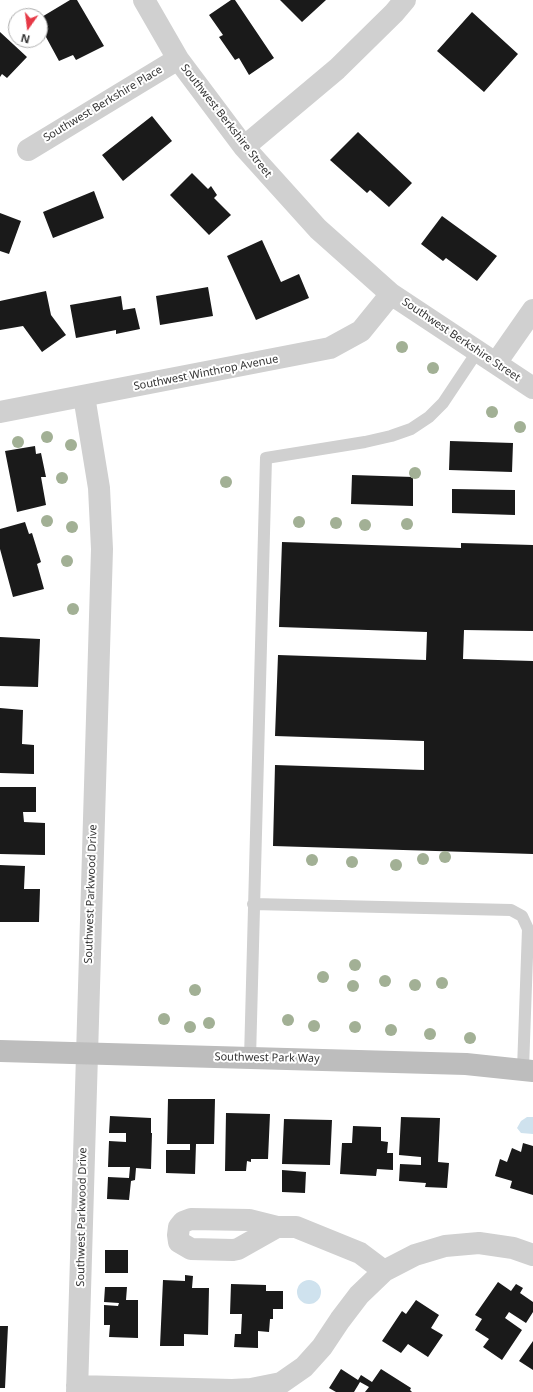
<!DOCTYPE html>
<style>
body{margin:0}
#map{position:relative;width:533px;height:1392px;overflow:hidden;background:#fff;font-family:"Noto Sans",sans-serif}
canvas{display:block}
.north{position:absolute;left:8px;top:8px;width:40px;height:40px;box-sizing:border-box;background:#fff;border:1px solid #adadad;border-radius:50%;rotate:194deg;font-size:11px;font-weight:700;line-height:16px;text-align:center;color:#333}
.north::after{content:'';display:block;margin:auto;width:14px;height:18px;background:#e63946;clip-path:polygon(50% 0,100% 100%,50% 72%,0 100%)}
</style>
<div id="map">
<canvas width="533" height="1392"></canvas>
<div class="north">N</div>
</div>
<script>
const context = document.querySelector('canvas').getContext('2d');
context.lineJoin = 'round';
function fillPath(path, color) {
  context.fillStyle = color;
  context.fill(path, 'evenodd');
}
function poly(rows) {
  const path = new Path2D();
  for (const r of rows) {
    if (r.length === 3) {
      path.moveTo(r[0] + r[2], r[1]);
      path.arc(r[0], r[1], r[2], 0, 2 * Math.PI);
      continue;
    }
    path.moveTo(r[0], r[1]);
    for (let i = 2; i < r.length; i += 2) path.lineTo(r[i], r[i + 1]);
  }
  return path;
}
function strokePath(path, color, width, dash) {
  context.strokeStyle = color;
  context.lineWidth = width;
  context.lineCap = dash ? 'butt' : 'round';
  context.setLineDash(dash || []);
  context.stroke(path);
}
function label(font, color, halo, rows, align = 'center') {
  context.font = font + ' "Noto Sans",sans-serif';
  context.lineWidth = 4;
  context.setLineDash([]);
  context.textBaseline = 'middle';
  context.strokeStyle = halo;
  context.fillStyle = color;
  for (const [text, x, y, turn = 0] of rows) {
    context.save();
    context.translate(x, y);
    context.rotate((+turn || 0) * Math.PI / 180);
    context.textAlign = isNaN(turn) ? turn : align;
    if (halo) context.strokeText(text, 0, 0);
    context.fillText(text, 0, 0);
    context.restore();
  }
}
fillPath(poly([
 [527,1117,533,1117,533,1134,521,1133,517,1128,521,1121],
 [309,1292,12]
]), '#cfe2ee');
fillPath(poly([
 [70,0,77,0,104,46,76,60,73,55,59,61,40,26,40,18],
 [231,0,235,0,274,58,249,75,239,58,235,60,219,37,223,35,209,15],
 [280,0,326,0,302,22],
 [472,12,518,54,484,92,437,51],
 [0,32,27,57,7,78,2,74,0,77],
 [152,116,172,141,123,181,102,155],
 [358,132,412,183,389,207,370,190,367,193,330,160],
 [192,173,208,189,211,186,217,195,214,198,231,215,209,235,170,195],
 [94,191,104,218,53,238,43,212],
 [0,213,21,221,9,254,0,251],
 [442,216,497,256,477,281,446,258,443,261,421,244],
 [262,240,281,282,299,274,309,298,256,320,227,256],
 [208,287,213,316,160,325,156,296],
 [46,291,51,315,66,335,42,352,23,326,0,330,0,301],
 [121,296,123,310,135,308,140,329,116,334,116,330,76,338,70,305],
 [450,441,513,443,512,472,449,470],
 [35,446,36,454,41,453,46,477,41,477,46,505,17,512,5,451],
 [352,475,413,477,413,506,351,504],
 [452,489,515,490,515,515,452,513],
 [25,522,29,534,32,533,41,562,37,564,44,589,13,597,0,549,0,529],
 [282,542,461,548,461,543,533,545,533,631,464,630,463,659,533,661,533,854,273,846,275,765,424,770,424,741,275,736,278,655,426,660,427,632,279,627],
 [0,637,40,639,38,687,0,686],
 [0,708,23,710,22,744,34,745,34,774,0,773],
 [0,787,36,787,36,812,23,812,24,822,45,823,45,855,0,854],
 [0,865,25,866,24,889,40,889,39,922,0,922],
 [168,1099,215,1099,214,1144,196,1144,195,1174,166,1173,166,1150,190,1150,190,1144,167,1144],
 [226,1113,270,1114,268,1159,251,1159,251,1162,247,1161,246,1171,225,1171],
 [110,1116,151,1118,151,1133,152,1133,151,1169,136,1168,135,1180,131,1181,129,1200,107,1199,108,1177,129,1178,130,1167,108,1167,109,1141,126,1142,126,1133,109,1133],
 [401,1117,440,1118,438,1162,449,1163,447,1188,425,1187,426,1183,399,1181,400,1164,421,1165,421,1157,399,1155],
 [284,1119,332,1120,330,1165,282,1164],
 [353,1126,381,1127,381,1141,388,1142,387,1153,393,1153,393,1170,377,1169,376,1176,340,1174,342,1143,352,1143],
 [523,1143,533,1146,533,1195,510,1188,512,1181,495,1176,500,1159,507,1162,512,1148,521,1152],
 [282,1170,306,1172,305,1193,282,1192],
 [105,1250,128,1250,128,1273,105,1273],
 [185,1275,193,1276,192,1288,209,1288,208,1335,184,1334,184,1346,160,1346,163,1280,185,1281],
 [498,1282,511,1291,516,1284,523,1288,520,1293,533,1302,533,1312,526,1323,509,1312,505,1318,522,1330,502,1360,483,1347,489,1339,475,1330,482,1319,475,1315],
 [231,1284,266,1285,266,1291,283,1291,283,1309,273,1309,273,1319,270,1319,269,1332,258,1331,258,1348,234,1347,235,1334,241,1334,242,1314,230,1314],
 [105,1287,127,1287,126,1300,138,1300,138,1338,109,1337,110,1325,104,1325,104,1305,118,1306,119,1303,104,1302],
 [416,1300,439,1315,431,1328,443,1335,428,1357,408,1344,401,1353,382,1341,402,1311,406,1314],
 [0,1326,8,1326,5,1388,0,1388],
 [533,1341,533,1370,519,1361],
 [341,1369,358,1380,361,1375,372,1382,381,1369,411,1388,410,1390,412,1392,365,1392,369,1387,360,1382,354,1392,336,1392,329,1388]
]), '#1a1a1a');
strokePath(poly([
 [253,904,511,910,522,916,528,929,523,1069],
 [250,1058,266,458,365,442,391,436,411,429,429,417,443,403,477,352]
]), '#d0d0d0', 12);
strokePath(poly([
 [144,0,178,59,244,147,318,229,391,294,533,388],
 [244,147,337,69,394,13,405,0],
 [28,150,178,59],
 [496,363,533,310],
 [0,412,330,348,361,331,391,294],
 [277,1227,238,1249,233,1250,191,1249,179,1242,178,1235,179,1227,183,1222,191,1219,249,1220,277,1227,296,1227,360,1253,384,1271],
 [77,1386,232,1390,251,1389,281,1383,304,1367,322,1347,340,1320,359,1295,384,1271,415,1255,445,1246,479,1243,513,1248,533,1255],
 [77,1392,102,549,99,488,84,396]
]), '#d0d0d0', 22);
strokePath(poly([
 [0,1051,466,1064,533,1071]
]), '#bdbdbd', 22);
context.fillStyle = '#a2b095';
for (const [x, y] of [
 [402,347],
 [433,368],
 [492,412],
 [520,427],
 [47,437],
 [18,442],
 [71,445],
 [415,473],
 [62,478],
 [226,482],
 [47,521],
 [299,522],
 [336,523],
 [407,524],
 [365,525],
 [72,527],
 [67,561],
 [73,609],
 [445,857],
 [423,859],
 [312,860],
 [352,862],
 [396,865],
 [355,965],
 [323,977],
 [385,981],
 [442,983],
 [415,985],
 [353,986],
 [195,990],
 [164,1019],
 [288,1020],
 [209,1023],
 [314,1026],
 [190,1027],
 [355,1027],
 [391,1030],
 [430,1034],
 [470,1038]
]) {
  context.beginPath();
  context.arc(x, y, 6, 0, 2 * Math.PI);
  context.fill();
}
label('11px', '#333', '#fff', [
 ["Southwest Berkshire Place",103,104,-31],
 ["Southwest Berkshire Street",226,121,52],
 ["Southwest Berkshire Street",461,340,34],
 ["Southwest Winthrop Avenue",206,373,-11],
 ["Southwest Parkwood Drive",91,894,-88],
 ["Southwest Park Way",267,1058,1],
 ["Southwest Parkwood Drive",82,1217,-89]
]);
</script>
